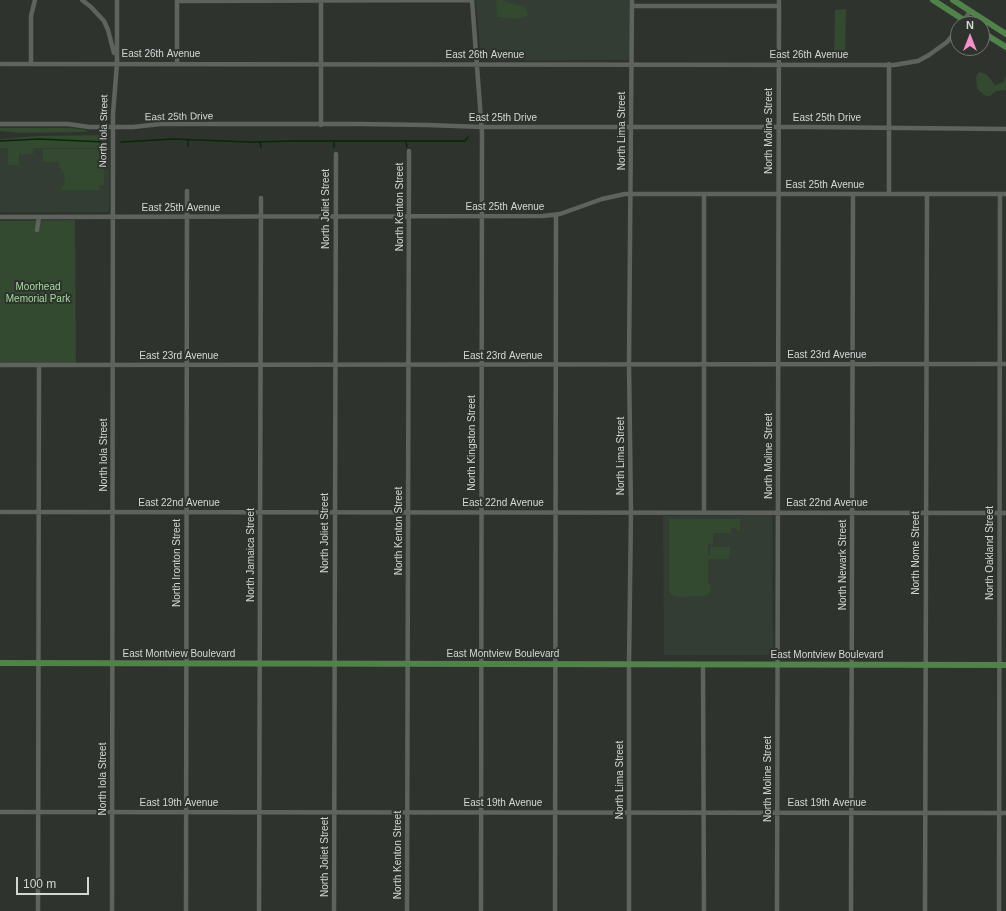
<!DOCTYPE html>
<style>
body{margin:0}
#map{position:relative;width:1006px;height:911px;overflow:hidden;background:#2e332e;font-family:Helvetica,sans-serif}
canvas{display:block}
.north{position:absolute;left:950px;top:16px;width:40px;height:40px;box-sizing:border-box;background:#2e332e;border:1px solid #707570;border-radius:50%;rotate:0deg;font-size:11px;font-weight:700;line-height:16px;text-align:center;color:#d4d7d4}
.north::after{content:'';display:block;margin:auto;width:14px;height:18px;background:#f890cc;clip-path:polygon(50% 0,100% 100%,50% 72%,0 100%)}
.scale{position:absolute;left:16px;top:877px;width:73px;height:18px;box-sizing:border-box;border:2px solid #d4d7d4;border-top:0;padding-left:5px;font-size:12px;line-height:14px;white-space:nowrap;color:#d4d7d4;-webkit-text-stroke:3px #2e332e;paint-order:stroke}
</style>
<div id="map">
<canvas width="1006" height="911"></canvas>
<div class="north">N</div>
<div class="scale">100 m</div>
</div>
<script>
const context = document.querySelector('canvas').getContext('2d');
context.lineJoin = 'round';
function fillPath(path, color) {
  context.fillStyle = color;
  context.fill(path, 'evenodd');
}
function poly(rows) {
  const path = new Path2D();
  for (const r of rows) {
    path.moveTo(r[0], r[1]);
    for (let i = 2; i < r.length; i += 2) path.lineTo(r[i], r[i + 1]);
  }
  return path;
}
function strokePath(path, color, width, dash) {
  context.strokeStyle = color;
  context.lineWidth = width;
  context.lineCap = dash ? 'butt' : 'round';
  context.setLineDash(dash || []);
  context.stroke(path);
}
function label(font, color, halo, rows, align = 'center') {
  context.font = font + ' Helvetica,sans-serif';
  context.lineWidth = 4;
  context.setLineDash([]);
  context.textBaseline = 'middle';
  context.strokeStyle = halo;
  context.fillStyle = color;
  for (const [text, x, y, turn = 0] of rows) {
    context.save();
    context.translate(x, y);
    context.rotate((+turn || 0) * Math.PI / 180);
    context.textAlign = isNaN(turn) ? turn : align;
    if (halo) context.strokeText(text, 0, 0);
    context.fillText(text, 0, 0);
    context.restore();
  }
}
fillPath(poly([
 [476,0,631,0,631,60,481,60],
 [0,146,109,147,109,212,0,212],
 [772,515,773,655,664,655,663,516]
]), '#343d33');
fillPath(poly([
 [499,0,503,0,516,5,525,6,528,16,516,19,497,17,496,1],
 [846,9,845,58,834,58,835,10],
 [981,72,987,75,995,85,1004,82,1006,75,1006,90,996,91,990,96,986,96,977,89,976,77,978,73],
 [0,128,70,128,87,130,87,132,21,133,0,131],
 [105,135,105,148,31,148,33,149,33,154,20,154,19,148,19,165,8,165,8,148,0,148,0,140,4,139,37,136],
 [43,149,100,149,101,162,104,167,104,185,99,185,99,190,60,190,65,183,64,173,59,167,59,162,43,162],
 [75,220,76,365,0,365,0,221],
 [669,519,740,519,740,531,737,531,736,528,731,528,731,533,713,533,713,544,708,544,708,555,710,555,710,547,730,547,730,551,729,559,708,559,708,584,711,584,711,588,710,592,705,596,677,597,672,595,669,592]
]), '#334930');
strokePath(poly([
 [188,140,188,146],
 [0,141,38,139,105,142],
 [334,141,334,147],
 [406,141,407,147],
 [99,142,104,135],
 [121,142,173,139,249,142,295,141,465,141,468,137],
 [260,142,261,147]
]), '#082905', 1.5);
strokePath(poly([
 [82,0,91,7,104,21,108,30,114,53],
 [177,0,177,63],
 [472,0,482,133,481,911],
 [177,1,472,0],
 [632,6,779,6],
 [962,24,970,11],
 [0,64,894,65,918,61,929,55,947,42,958,29],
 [31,64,31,16,35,0],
 [0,124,68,124,89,127,133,127,160,124,359,124,428,125,482,127,806,127,1006,129],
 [321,125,321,0],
 [889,194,889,64],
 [0,217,543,216,560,214,602,199,625,194,1006,194],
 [37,230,39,217],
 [0,365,1006,364],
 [0,512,1006,513],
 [704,512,704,194],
 [703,665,704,911],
 [0,812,1006,813],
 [38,911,39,365],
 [112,911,113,114,117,63,117,0],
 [186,911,187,191],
 [259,911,261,198],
 [334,911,336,154],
 [407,911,409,151],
 [555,911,556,215],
 [629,911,629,665,631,512,629,364,632,0],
 [777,911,779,0],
 [851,911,853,194],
 [925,911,927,194],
 [999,911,1000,194]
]), '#5e635d', 4.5);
strokePath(poly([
 [933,0,970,24],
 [953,0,1006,34],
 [982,32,1006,47],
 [0,663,1006,665]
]), '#50824a', 6);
label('10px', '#d4d7d4', '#2e332e', [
 ["East 26th Avenue",161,54],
 ["East 26th Avenue",485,55],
 ["East 26th Avenue",809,55],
 ["East 25th Drive",179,117,-1],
 ["East 25th Drive",503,118],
 ["East 25th Drive",827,118],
 ["North Iola Street",104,131,-89],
 ["North Lima Street",622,131,-90],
 ["North Moline Street",769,131,-90],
 ["East 25th Avenue",825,185],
 ["North Kenton Street",400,207,-90],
 ["East 25th Avenue",505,207],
 ["East 25th Avenue",181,208],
 ["North Joliet Street",326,209,-90],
 ["East 23rd Avenue",827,355],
 ["East 23rd Avenue",179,356],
 ["East 23rd Avenue",503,356],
 ["North Kingston Street",472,443,-90],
 ["North Iola Street",104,455,-90],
 ["North Lima Street",621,456,-90],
 ["North Moline Street",769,456,-90],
 ["East 22nd Avenue",179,503],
 ["East 22nd Avenue",503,503],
 ["East 22nd Avenue",827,503],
 ["North Kenton Street",399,531,-90],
 ["North Joliet Street",325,533,-90],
 ["North Nome Street",916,553,-90],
 ["North Oakland Street",990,553,-90],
 ["North Jamaica Street",251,555,-90],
 ["North Ironton Street",177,563,-90],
 ["North Newark Street",843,565,-90],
 ["East Montview Boulevard",179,654],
 ["East Montview Boulevard",503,654],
 ["East Montview Boulevard",827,655],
 ["North Iola Street",103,779,-90],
 ["North Moline Street",768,779,-90],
 ["North Lima Street",620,780,-90],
 ["East 19th Avenue",179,803],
 ["East 19th Avenue",503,803],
 ["East 19th Avenue",827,803],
 ["North Kenton Street",398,855,-90],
 ["North Joliet Street",325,857,-90]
]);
label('10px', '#a4db9d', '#2e332e', [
 ["Moorhead",38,287],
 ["Memorial Park",38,299]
]);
</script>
